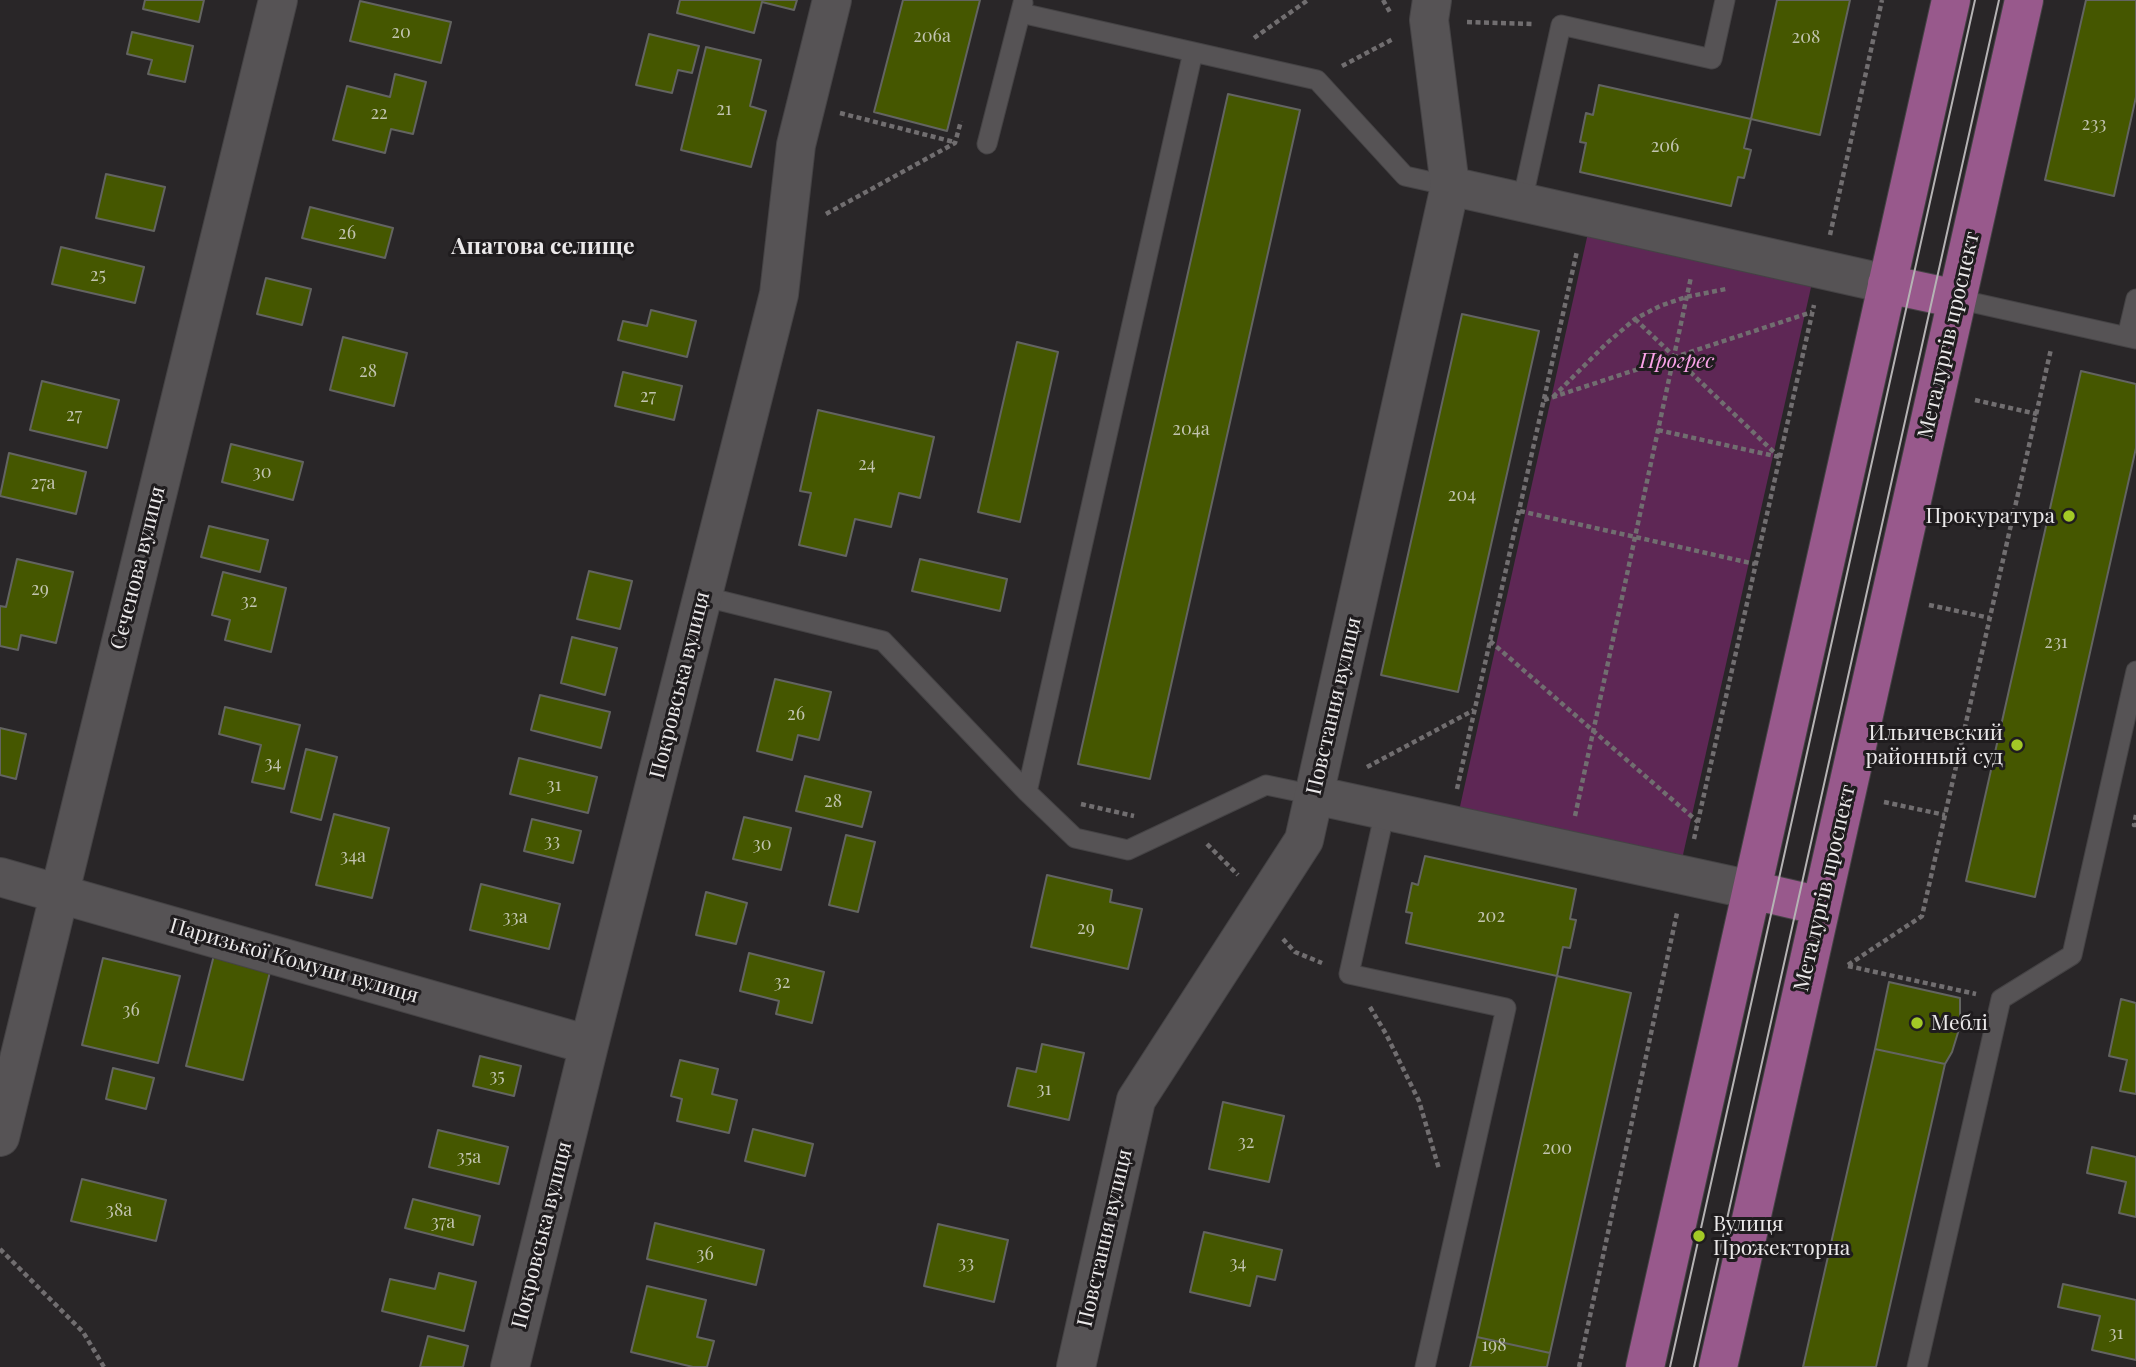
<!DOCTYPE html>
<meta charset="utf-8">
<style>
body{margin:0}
canvas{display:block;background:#292628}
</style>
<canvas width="2136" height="1367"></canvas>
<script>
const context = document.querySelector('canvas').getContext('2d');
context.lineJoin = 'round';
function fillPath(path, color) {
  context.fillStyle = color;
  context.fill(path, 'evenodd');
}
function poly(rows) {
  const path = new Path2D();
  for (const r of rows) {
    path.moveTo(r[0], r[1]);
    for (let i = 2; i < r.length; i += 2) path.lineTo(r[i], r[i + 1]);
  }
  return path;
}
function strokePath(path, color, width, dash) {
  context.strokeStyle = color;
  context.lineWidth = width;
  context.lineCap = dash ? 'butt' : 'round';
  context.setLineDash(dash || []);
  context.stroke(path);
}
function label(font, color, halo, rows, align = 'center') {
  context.font = font + ' "Playfair Display",serif';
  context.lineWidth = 6;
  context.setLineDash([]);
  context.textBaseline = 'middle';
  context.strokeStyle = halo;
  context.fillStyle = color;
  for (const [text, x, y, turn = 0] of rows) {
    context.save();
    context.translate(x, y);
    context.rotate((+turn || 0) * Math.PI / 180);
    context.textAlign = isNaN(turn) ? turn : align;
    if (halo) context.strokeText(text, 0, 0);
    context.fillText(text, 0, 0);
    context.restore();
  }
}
fillPath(poly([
 [1590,224,1814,274,1680,868,1457,820]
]), '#5e2755');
const building = poly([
 [145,0,204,0,199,22,143,9,145,0],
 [680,0,797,0,794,10,762,2,754,33,677,13,680,0],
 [903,0,980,0,947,131,874,112,903,0],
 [1777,0,1850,0,1820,135,1751,119,1777,0],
 [2086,0,2136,0,2136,97,2114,196,2045,180,2086,0],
 [360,1,451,22,441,63,350,41,360,1],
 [132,32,193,46,185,82,148,74,152,60,127,54,132,32],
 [649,34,699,46,692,73,678,70,672,93,636,85,649,34],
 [706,47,761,60,750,106,766,111,751,167,681,150,706,47],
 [395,74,426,82,413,134,391,129,385,153,333,140,347,86,390,97,395,74],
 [1599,85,1751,119,1744,148,1751,150,1744,178,1738,177,1731,206,1580,172,1586,143,1580,142,1586,113,1593,115,1599,85],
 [1228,94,1300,110,1150,779,1078,764,1228,94],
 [106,174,165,187,154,231,96,218,106,174],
 [310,207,393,228,385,258,302,238,310,207],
 [61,247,144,267,135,303,52,284,61,247],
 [266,278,311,289,302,325,257,314,266,278],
 [651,310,696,321,687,357,618,340,623,321,647,326,651,310],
 [1462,314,1539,331,1458,692,1381,675,1462,314],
 [343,337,407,353,394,406,330,390,343,337],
 [1017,342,1058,352,1020,522,978,512,1017,342],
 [2081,371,2136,384,2136,448,2035,897,1966,881,2081,371],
 [623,372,682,386,674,420,615,406,623,372],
 [42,381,119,400,107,448,30,430,42,381],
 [818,410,934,437,920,498,899,493,891,527,855,519,846,556,799,545,811,493,800,491,818,410],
 [231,444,303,462,293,500,222,482,231,444],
 [9,453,86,472,76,514,0,496,9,453],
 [209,526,268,540,260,572,201,557,209,526],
 [17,559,73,572,56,643,21,635,18,650,0,646,0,606,6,607,17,559],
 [920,559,1007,579,1000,611,912,591,920,559],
 [589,571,632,581,620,629,577,619,589,571],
 [223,572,286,588,271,652,225,640,230,620,212,615,223,572],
 [572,637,617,648,605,695,561,683,572,637],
 [775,679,831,692,819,740,798,735,792,760,757,751,775,679],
 [540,695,610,712,601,748,531,730,540,695],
 [225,707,300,725,284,789,252,782,261,745,219,734,225,707],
 [0,728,26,734,16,779,0,775,0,728],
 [306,749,337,757,321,820,291,812,306,749],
 [519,758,597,777,588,813,510,794,519,758],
 [805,776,871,792,862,827,796,811,805,776],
 [334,814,389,828,372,898,316,885,334,814],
 [744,817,791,828,781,870,733,859,744,817],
 [532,819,581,831,573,863,524,851,532,819],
 [846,835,875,842,858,912,829,905,846,835],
 [1425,856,1576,889,1570,919,1576,920,1570,948,1563,947,1557,976,1406,943,1412,913,1406,912,1412,883,1418,885,1425,856],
 [1047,875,1112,890,1110,902,1142,909,1128,969,1031,947,1047,875],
 [481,884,560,904,549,949,470,930,481,884],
 [706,892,747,903,736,944,696,935,706,892],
 [749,953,824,972,812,1023,776,1014,779,1001,740,991,749,953],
 [214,955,271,968,243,1080,186,1066,214,955],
 [103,958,180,976,158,1063,82,1045,103,958],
 [1557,976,1631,993,1550,1353,1477,1337,1557,976],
 [1889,982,1960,998,1960,1026,1952,1052,1945,1064,1875,1049,1889,982],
 [2121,999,2136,1003,2136,1094,2120,1091,2127,1060,2109,1056,2121,999],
 [1042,1044,1084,1053,1069,1120,1008,1106,1017,1068,1036,1072,1042,1044],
 [1875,1049,1945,1064,1876,1367,1803,1367,1875,1049],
 [480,1056,521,1066,514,1096,473,1086,480,1056],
 [680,1060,718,1069,712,1094,737,1100,729,1133,677,1121,682,1099,671,1096,680,1060],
 [113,1068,154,1078,146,1109,106,1099,113,1068],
 [1223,1102,1284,1116,1269,1182,1209,1169,1223,1102],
 [753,1129,813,1144,805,1176,745,1161,753,1129],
 [438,1130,508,1147,499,1184,429,1167,438,1130],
 [2092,1147,2136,1157,2136,1217,2119,1213,2126,1182,2087,1173,2092,1147],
 [82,1179,166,1200,156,1241,71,1221,82,1179],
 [413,1199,480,1216,473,1245,405,1228,413,1199],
 [655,1223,764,1250,756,1285,647,1259,655,1223],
 [938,1224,1008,1240,994,1302,924,1286,938,1224],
 [1204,1232,1282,1250,1275,1280,1257,1276,1250,1306,1190,1292,1204,1232],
 [439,1273,476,1282,464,1331,382,1311,390,1279,435,1289,439,1273],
 [2063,1284,2136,1300,2136,1360,2092,1350,2100,1316,2058,1307,2063,1284],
 [647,1286,706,1300,697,1337,714,1341,707,1367,693,1367,631,1352,647,1286],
 [428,1336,468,1346,463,1367,420,1367,428,1336],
 [1477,1337,1550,1353,1547,1367,1470,1367,1477,1337]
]);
fillPath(building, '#455700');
strokePath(building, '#636461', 2);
const lane = poly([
 [1021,13,1317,80,1405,176,1450,186],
 [987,144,1023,3],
 [1522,202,1561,25,1712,59,1725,0],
 [1957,299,2136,339],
 [2127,337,2136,299],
 [702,596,883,641,1027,792,1075,838,1128,850,1266,785,1314,795],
 [1027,792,1193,52],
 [1385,811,1349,974,1506,1008,1425,1367],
 [1917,1367,2001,999,2072,955,2136,671]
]);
const street = poly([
 [1450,186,1887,284],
 [1314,795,1752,890],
 [0,877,589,1045],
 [0,1137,278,0],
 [510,1367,589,1045,779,294,796,145,832,0],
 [1076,1367,1136,1100,1304,840,1450,186,1429,20,1432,0]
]);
const primary = poly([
 [1887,284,1957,299],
 [1752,890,1821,906],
 [1645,1367,1951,0],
 [1718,1367,2024,0]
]);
strokePath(lane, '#454345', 21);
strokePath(street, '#454345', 40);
strokePath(primary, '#454345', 40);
strokePath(poly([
 [1383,0,1391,14],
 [1467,22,1532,24],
 [1254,38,1308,0],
 [1342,66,1393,39],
 [840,113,954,142],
 [826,214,955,143,961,121],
 [1830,235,1882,0],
 [1635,319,1779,457],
 [1553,397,1607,343,1635,319,1660,306,1686,297,1726,289],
 [1544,400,1812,312],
 [1975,400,2037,414],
 [1658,430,1779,457],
 [1520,511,1755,564],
 [1929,605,1990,618],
 [1490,641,1698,822],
 [1367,767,1474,710],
 [1457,789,1577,251],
 [1884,802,1945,815],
 [1081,804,1134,816],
 [2136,815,2134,825,2136,825],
 [1575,816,1691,277],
 [1694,839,1814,305],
 [1207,844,1238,875],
 [1283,939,1295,952,1322,963],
 [1848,965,1922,916,2051,349],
 [1848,966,1976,994],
 [1370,1007,1386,1034,1419,1101,1439,1169],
 [0,1249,83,1332,104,1367],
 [1579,1367,1677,913]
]), '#716e70', 4.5, [5, 3.5]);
strokePath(lane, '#565355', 19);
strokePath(street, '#565355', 38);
strokePath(primary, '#98598c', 38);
strokePath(poly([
 [1670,1367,1975,0],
 [1694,1367,1999,0]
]), '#b5b3b4', 2);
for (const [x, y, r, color] of [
 [2069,516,7,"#a3c926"],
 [2017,745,7,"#a3c926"],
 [1917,1023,7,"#a3c926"],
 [1699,1236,7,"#a3c926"]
]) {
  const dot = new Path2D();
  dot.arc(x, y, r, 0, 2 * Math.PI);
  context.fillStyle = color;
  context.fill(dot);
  strokePath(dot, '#1f1c1e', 2.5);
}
label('18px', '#c2c4b0', null, [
 ["20",401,32],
 ["206а",932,36],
 ["208",1806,37],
 ["21",724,109],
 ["22",379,113],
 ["233",2094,124],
 ["206",1665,146],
 ["26",347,233],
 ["25",98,275],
 ["28",368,371],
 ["27",648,396],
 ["27",74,415],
 ["204а",1191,429],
 ["24",867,464],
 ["30",262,472],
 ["27а",43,483],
 ["204",1462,495],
 ["29",40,589],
 ["32",249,601],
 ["231",2056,642],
 ["26",796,714],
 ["34",273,763],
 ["31",554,785],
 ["28",833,801],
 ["33",552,841],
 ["30",762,844],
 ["34а",353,856],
 ["202",1491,916],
 ["33а",515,917],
 ["29",1086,928],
 ["32",782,982],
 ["36",131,1010],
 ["35",497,1076],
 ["31",1044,1089],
 ["32",1246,1142],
 ["200",1557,1148],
 ["35а",469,1157],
 ["38а",119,1210],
 ["37а",443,1222],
 ["36",705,1254],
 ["33",966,1263],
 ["34",1238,1263],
 ["31",2116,1333],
 ["198",1494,1345]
]);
label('21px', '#ebe9ea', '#1f1c1e', [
 ["Металургів проспект",1949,335,-77],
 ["Сєченова вулиця",138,568,-76],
 ["Покровська вулиця",680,685,-76],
 ["Повстання вулиця",1334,706,-77],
 ["Металургів проспект",1825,888,-77],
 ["Паризької Комуни вулиця",294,961,16],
 ["Покровська вулиця",542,1235,-76],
 ["Повстання вулиця",1105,1238,-77]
]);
label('italic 21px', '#fba3e9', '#1f1c1e', [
 ["Прогрес",1677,361]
]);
label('21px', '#ebe9ea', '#1f1c1e', [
 ["Прокуратура",2055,516],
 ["Ильичевский",2003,733],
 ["районный суд",2003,757],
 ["Меблі",1931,1023,"left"],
 ["Вулиця",1713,1224,"left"],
 ["Прожекторна",1713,1248,"left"]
], 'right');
label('bold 23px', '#ebe9ea', '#1f1c1e', [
 ["Апатова селище",543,247]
]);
</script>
